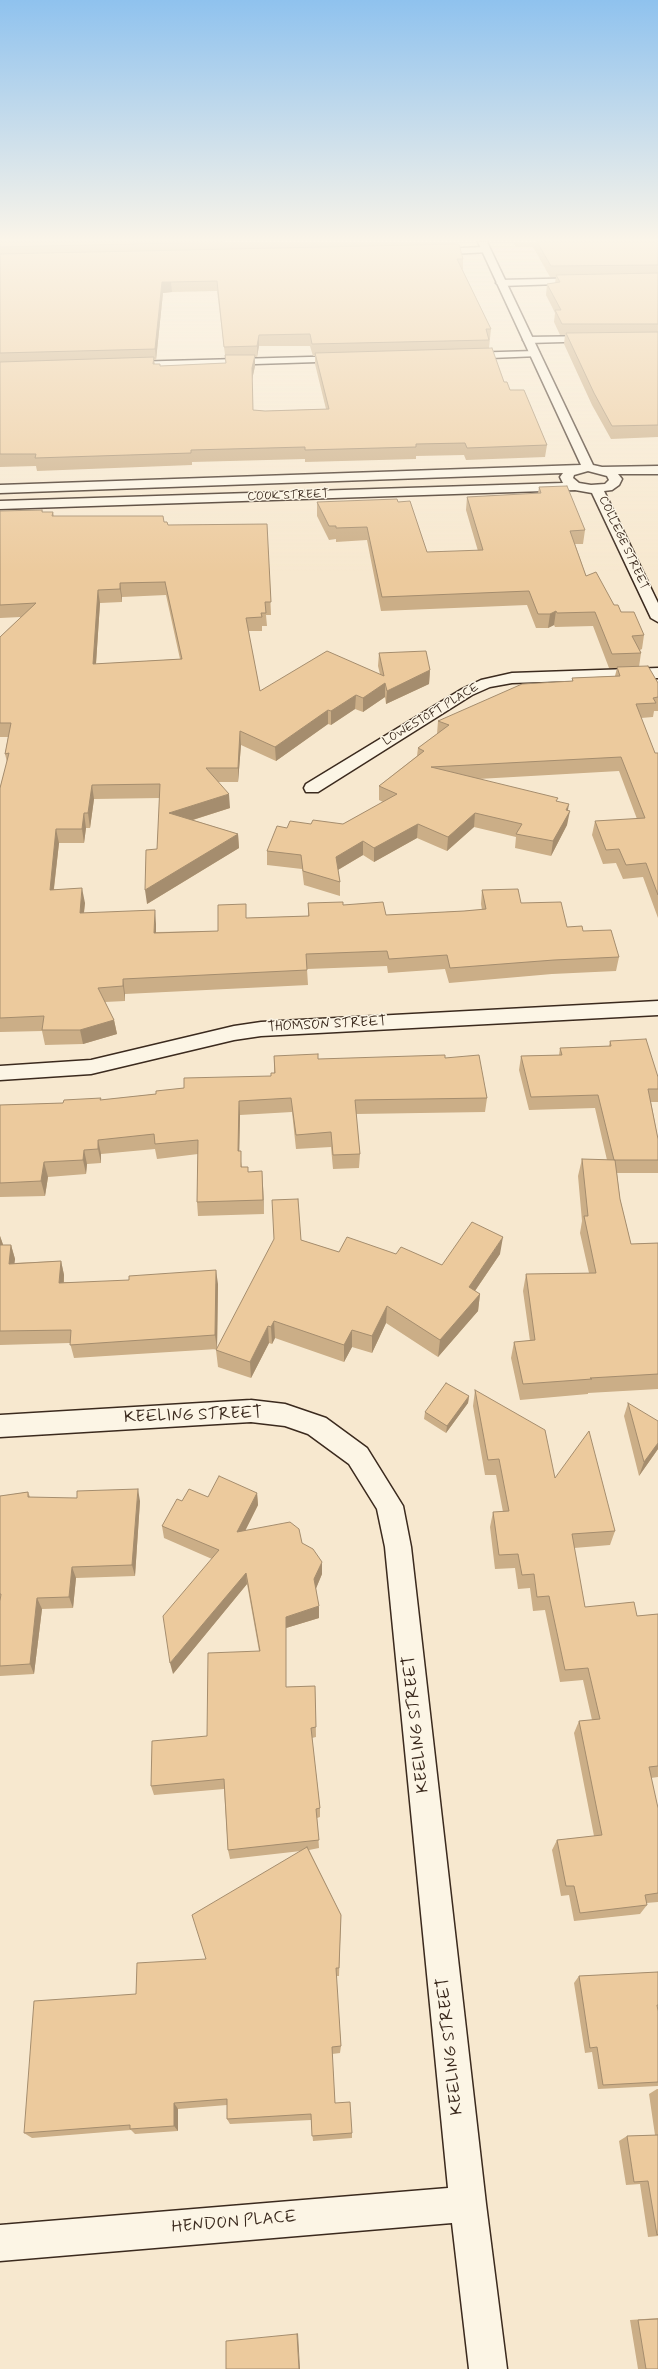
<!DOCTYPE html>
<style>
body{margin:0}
canvas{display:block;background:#f7e8cf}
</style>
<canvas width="658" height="2369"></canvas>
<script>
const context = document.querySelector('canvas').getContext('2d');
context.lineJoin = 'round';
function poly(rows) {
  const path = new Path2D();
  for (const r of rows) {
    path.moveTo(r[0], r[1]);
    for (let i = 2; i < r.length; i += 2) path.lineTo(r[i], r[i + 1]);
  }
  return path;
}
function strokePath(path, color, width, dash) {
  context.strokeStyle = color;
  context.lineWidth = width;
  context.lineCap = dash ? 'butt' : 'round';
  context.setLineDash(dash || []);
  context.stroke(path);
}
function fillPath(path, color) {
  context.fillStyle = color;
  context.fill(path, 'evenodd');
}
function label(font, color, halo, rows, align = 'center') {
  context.font = font + ' Mynerve,sans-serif';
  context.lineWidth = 3;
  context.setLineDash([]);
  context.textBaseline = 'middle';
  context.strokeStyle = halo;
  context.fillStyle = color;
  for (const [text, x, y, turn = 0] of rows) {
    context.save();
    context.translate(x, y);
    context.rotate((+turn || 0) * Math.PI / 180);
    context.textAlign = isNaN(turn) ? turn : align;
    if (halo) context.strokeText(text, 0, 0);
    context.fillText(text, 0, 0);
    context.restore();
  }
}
const minor = poly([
 [486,247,489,248,489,252,431,255,426,252,431,249,486,247],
 [585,278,588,279,588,283,501,286,496,283,501,280,585,278],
 [595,336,599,337,599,341,528,343,523,340,528,337,595,336],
 [535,351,539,352,539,356,466,359,461,356,466,353,535,351],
 [345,356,350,359,349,361,130,368,125,365,130,362,345,356],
 [658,668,658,678,512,683,490,687,472,695,318,792,306,792,304,788,306,784,462,689,481,680,512,673,658,668],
 [658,1001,658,1015,261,1036,234,1040,91,1074,0,1080,0,1066,91,1060,234,1026,261,1022,658,1001],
 [251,1400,285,1404,326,1418,367,1448,403,1506,411,1547,486,2204,507,2369,469,2369,452,2223,0,2261,0,2225,448,2188,385,1547,377,1509,349,1464,308,1434,285,1426,251,1422,0,1437,0,1415,251,1400]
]);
const tertiary = poly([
 [478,242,487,242,593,465,602,467,658,466,658,474,618,474,622,479,619,485,612,490,604,491,658,603,658,622,651,618,592,493,575,490,0,509,0,501,563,483,560,477,563,473,0,493,0,485,581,465,478,242],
 [588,471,607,476,609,480,605,484,591,485,579,483,573,478,574,475,588,471]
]);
strokePath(minor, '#3b2a1e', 3);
strokePath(tertiary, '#3b2a1e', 3);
fillPath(minor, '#fcf5e5');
fillPath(tertiary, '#fcf5e5');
fillPath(poly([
 [0,242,458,242,456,242,455,244,463,259,463,269,462,269,491,329,489,348,504,382,510,390,547,445,545,457,466,460,464,455,416,456,416,459,305,462,305,459,192,462,192,465,37,471,36,466,0,467],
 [217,291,226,363,160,366,155,364,154,360,156,360,163,293,172,292],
 [259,346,310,346,313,356,315,356,315,364,326,409,265,411,253,410,252,380,255,366,255,357,257,357],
 [513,242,658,242,658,437,611,439,592,405,564,344,565,335,560,335,554,322,555,313,546,295,547,284,555,283,556,277,550,277,533,247,516,247],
 [539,487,585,530,583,544,575,544,586,576,644,635,642,649,640,650,641,653,639,667,658,683,658,711,654,711,653,717,641,718,655,753,658,753,658,918,643,877,623,879,616,863,603,864,592,835,595,821,637,819,619,771,478,779,557,802,568,811,567,825,551,856,515,848,516,837,474,827,447,851,417,838,374,862,363,855,338,870,340,882,340,896,304,885,302,869,267,865,267,851,287,828,311,824,343,824,383,802,379,800,379,786,417,756,418,748,437,734,438,721,572,681,572,678,615,676,617,668,609,668,593,626,555,627,554,625,548,628,536,628,527,605,381,611,367,540,336,542,336,539,329,540,317,516,317,502,398,502,427,552,478,551,466,510,467,497,538,493],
 [42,510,43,512,53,512,54,516,164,522,168,525,267,524,271,615,266,615,267,626,262,626,262,631,248,631,260,691,380,674,378,666,379,653,430,670,429,684,386,704,385,697,363,712,355,709,331,725,328,724,276,761,241,745,238,782,218,782,230,808,193,820,238,834,239,848,147,904,157,849,160,798,94,799,90,828,86,828,84,843,59,843,54,889,85,903,84,913,156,924,156,932,218,931,247,918,308,916,308,903,343,905,386,915,464,911,482,910,481,904,482,890,521,903,567,927,583,931,619,957,616,971,552,974,449,983,445,969,388,973,387,966,307,969,308,985,125,994,125,1001,105,1002,114,1020,117,1034,83,1044,45,1045,42,1031,0,1032,0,788,7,762,5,754,8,737,0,737,0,637,21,617,0,618,0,511],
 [166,595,180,659,96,664,100,603,122,602,122,597],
 [610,1041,658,1077,658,1102,651,1102,658,1139,658,1173,617,1173,620,1199,631,1244,658,1243,658,1389,588,1393,588,1394,520,1400,511,1358,514,1342,530,1341,523,1291,526,1274,589,1273,580,1233,582,1221,578,1176,582,1159,607,1160,595,1108,529,1110,519,1070,521,1056,559,1055,560,1048,609,1046],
 [274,1056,318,1059,445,1058,487,1098,485,1112,356,1114,360,1154,359,1168,333,1169,331,1147,296,1149,292,1112,240,1115,239,1151,242,1167,248,1172,263,1186,264,1214,198,1216,197,1202,198,1154,157,1159,155,1149,101,1154,101,1163,87,1164,86,1174,48,1177,45,1196,0,1197,0,1105,63,1103,101,1100,156,1094,184,1088,271,1076,274,1073],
 [0,1236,3,1245,11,1245,15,1259,14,1263,61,1261,64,1275,64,1282,218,1284,217,1349,74,1358,70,1343,0,1345],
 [301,1240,339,1252,396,1254,442,1265,500,1254,475,1291,480,1294,478,1311,438,1357,386,1323,372,1353,352,1347,344,1362,275,1338,272,1344,269,1343,251,1378,218,1367,216,1350],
 [475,1390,555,1478,615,1531,610,1545,574,1548,585,1607,637,1616,658,1614,658,1777,651,1778,658,1808,658,1902,646,1903,647,1905,640,1914,574,1921,569,1895,561,1896,552,1850,557,1840,594,1836,574,1733,579,1721,592,1720,583,1680,560,1682,545,1610,533,1611,530,1588,518,1589,515,1568,495,1569,490,1527,493,1512,503,1512,496,1475,485,1475,473,1406],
 [469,1396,468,1403,446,1433,424,1419,425,1412],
 [628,1403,658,1449,639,1476,624,1416],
 [28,1492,30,1497,140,1501,135,1576,76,1578,73,1608,42,1609,34,1674,0,1676,0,1496],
 [257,1493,258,1505,245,1531,302,1543,322,1574,316,1588,319,1618,286,1628,286,1687,315,1686,316,1737,312,1738,320,1808,320,1817,317,1818,319,1848,309,1850,341,1915,339,1976,336,1976,341,2046,340,2053,332,2054,335,2103,352,2133,352,2138,313,2141,311,2120,230,2124,227,2119,227,2105,178,2109,178,2131,135,2134,131,2130,32,2138,24,2133,136,1994,206,1959,301,1851,230,1859,228,1850,224,1789,154,1795,151,1786,207,1736,259,1651,247,1584,173,1674,212,1559,164,1538,162,1526,182,1501,208,1497],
 [658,1972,658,2086,598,2089,592,2052,585,2053,574,1983,579,1976],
 [657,2089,658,2089,658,2236,648,2237,640,2184,626,2185,619,2141,627,2136,655,2135,649,2094],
 [658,2318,658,2369,638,2369,630,2320]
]), '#cbae87');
fillPath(poly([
 [162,282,171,282,172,292,163,293,156,360,155,349],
 [259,335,259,346,257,357,257,346],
 [255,355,255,366,252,380,252,368],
 [120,583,122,597,122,602,120,589],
 [98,590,100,603,95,678,93,664],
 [556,611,554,625,548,628,550,614],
 [430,670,429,684,386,704,387,691],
 [385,683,385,697,363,712,363,698],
 [356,695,355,709,331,725,331,711],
 [328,710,328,724,276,761,275,747],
 [240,731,241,745,238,782,238,768],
 [92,785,94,799,90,828,88,813],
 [229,794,230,808,170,827,169,813],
 [569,804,567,816,570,811,567,825,551,856,553,841,566,810],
 [84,813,86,828,84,843,82,829],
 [475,813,474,827,447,851,448,837],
 [418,824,417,838,374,862,374,848],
 [56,829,59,843,52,904,50,890],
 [238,834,239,848,147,904,145,890],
 [363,841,363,855,336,871,336,857],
 [82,888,85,903,82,927,80,913],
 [155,910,156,924,156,947,154,933],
 [123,979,125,994,125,1001,123,986],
 [114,1020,117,1034,83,1044,80,1030],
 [239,1101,240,1115,239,1165,238,1151],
 [98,1140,101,1154,101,1163,98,1149],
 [84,1150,87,1164,86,1174,83,1160],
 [44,1162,48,1177,45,1196,41,1181],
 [262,1171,263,1186,264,1214,263,1200],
 [0,1236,5,1250,0,1247],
 [503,1237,500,1254,466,1304,469,1287],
 [11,1245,15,1259,13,1277,9,1264],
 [61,1261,64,1275,63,1296,59,1283],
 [216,1270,218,1284,217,1349,215,1335],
 [480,1294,478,1311,438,1357,440,1340],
 [387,1306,386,1323,372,1353,372,1336],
 [274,1321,275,1338,272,1344,271,1327],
 [268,1326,269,1343,251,1378,250,1362],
 [352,1330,352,1347,344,1362,344,1345],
 [469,1396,468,1403,446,1433,447,1426],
 [658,1443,658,1449,639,1476,644,1462],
 [138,1489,140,1501,135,1576,132,1565],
 [257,1493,258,1505,238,1545,237,1532],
 [322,1562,322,1574,315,1591,314,1579],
 [72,1567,76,1578,73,1608,69,1597],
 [246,1573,247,1584,173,1674,170,1663],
 [37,1598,42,1609,34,1674,30,1664],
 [319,1606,319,1618,286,1628,286,1698,286,1617],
 [174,2103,178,2109,178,2131,174,2126],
 [298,2333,300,2369,299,2369,297,2334]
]), '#a58d6e');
const building = poly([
 [0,242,223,242,0,247,0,242],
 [537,242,658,242,658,265,551,266,537,242],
 [459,244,463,259,457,259,491,329,486,329,489,340,312,344,310,334,259,335,257,346,224,347,217,281,171,282,162,282,155,349,0,353,0,254,459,244],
 [658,273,658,324,562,324,555,310,561,310,547,284,560,282,556,275,658,273],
 [658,332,658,425,612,426,594,393,566,333,658,332],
 [492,348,504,382,507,382,510,390,524,390,547,445,467,448,465,443,416,444,416,447,305,450,305,447,191,450,191,453,35,458,36,454,0,454,0,362,154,357,153,364,160,364,160,366,226,363,225,355,255,355,252,368,253,410,265,411,329,409,315,353,492,348],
 [567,486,585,530,570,531,586,576,596,572,614,605,618,605,621,612,634,612,644,635,632,636,641,653,612,654,595,612,557,613,556,611,550,614,538,614,529,591,382,597,367,527,336,528,336,526,329,526,317,502,397,499,398,502,410,501,427,552,483,550,467,497,541,493,539,487,567,486],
 [42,510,42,512,53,512,52,516,163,516,164,522,167,522,168,525,267,524,271,602,265,602,266,613,261,613,262,617,246,618,260,691,327,651,384,676,379,653,426,651,430,670,387,691,385,683,363,698,356,695,331,711,328,710,275,747,240,731,238,768,206,768,229,794,169,813,238,834,145,890,146,850,157,849,160,784,92,785,88,813,84,813,82,829,56,829,50,890,82,888,80,913,155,910,154,933,218,931,218,905,246,904,246,918,309,916,308,903,343,902,343,905,383,902,386,915,464,911,486,909,482,890,518,889,521,903,561,902,567,927,582,926,583,931,611,930,619,957,554,960,450,968,447,955,389,959,387,951,306,954,307,970,123,979,123,986,98,988,114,1020,80,1030,42,1030,44,1016,0,1018,0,788,9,753,5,754,11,723,0,723,0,637,36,603,0,605,0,511,42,510],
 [165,582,182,659,93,664,98,590,120,589,120,583,165,582],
 [648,666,658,683,658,697,653,698,656,703,636,704,655,753,658,753,658,895,646,863,626,865,619,849,606,850,595,821,645,818,621,757,431,767,558,798,556,801,569,804,566,810,570,811,553,841,516,834,522,824,475,813,448,837,418,824,374,848,363,841,336,857,340,882,303,871,301,855,267,851,277,826,287,828,290,821,311,824,313,820,343,824,397,794,379,786,424,751,418,748,449,725,438,721,522,684,573,681,572,678,620,676,617,667,648,666],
 [646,1039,658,1077,658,1089,648,1089,658,1139,658,1160,614,1160,598,1095,531,1097,521,1056,562,1055,560,1048,611,1046,610,1041,646,1039],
 [318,1054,318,1059,445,1055,445,1058,479,1055,487,1098,355,1100,360,1154,333,1155,331,1132,296,1135,291,1098,239,1101,238,1151,241,1151,241,1167,248,1167,248,1172,262,1171,263,1200,197,1202,198,1140,155,1144,154,1134,98,1140,98,1149,84,1150,83,1160,44,1162,41,1181,0,1183,0,1105,63,1103,64,1100,101,1098,100,1100,156,1094,156,1091,184,1088,184,1078,271,1076,271,1073,275,1073,274,1056,318,1054],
 [582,1159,615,1160,620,1199,631,1244,658,1243,658,1374,590,1378,592,1379,523,1384,514,1342,535,1340,526,1274,596,1273,584,1216,588,1216,582,1159],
 [298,1199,301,1240,339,1252,347,1237,396,1254,401,1247,442,1265,472,1222,503,1237,469,1287,480,1294,440,1340,387,1306,372,1336,352,1330,344,1345,274,1321,271,1327,268,1326,250,1362,216,1350,274,1239,272,1200,298,1199],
 [0,1245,11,1245,9,1264,61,1261,59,1283,129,1280,129,1276,216,1270,215,1335,70,1345,71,1330,0,1331,0,1245],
 [446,1383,469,1396,447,1426,425,1412,446,1383],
 [475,1390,545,1430,555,1478,589,1431,615,1531,572,1534,585,1607,634,1602,637,1616,658,1614,658,1766,649,1767,658,1808,658,1893,645,1895,647,1905,580,1913,574,1886,566,1886,557,1840,602,1835,579,1721,600,1719,588,1668,565,1670,549,1596,537,1597,534,1574,522,1575,518,1554,499,1555,493,1512,509,1511,499,1459,488,1460,475,1390],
 [628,1403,658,1421,658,1443,644,1462,628,1403],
 [219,1476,257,1493,237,1532,290,1522,299,1529,302,1543,313,1549,322,1562,314,1579,319,1606,286,1617,286,1687,315,1686,316,1727,311,1728,320,1808,316,1809,319,1840,228,1850,224,1779,151,1786,152,1741,207,1736,208,1653,260,1651,246,1573,170,1663,163,1616,219,1550,162,1526,177,1499,182,1501,189,1489,208,1497,219,1476],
 [138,1489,132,1565,72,1567,69,1597,37,1598,30,1664,0,1666,0,1601,1,1594,0,1594,0,1496,28,1492,28,1497,77,1498,77,1491,138,1489],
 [307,1847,341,1915,339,1968,336,1968,341,2046,332,2047,335,2103,350,2102,352,2133,312,2136,311,2114,227,2119,227,2099,174,2103,174,2126,130,2129,130,2125,24,2133,34,2001,136,1994,137,1963,206,1959,192,1915,307,1847],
 [658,1972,658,2005,657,2005,658,2011,658,2082,603,2085,597,2047,590,2048,579,1976,658,1972],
 [658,2135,658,2234,657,2235,648,2181,634,2182,627,2136,658,2135],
 [658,2319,658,2369,646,2369,638,2320,658,2319],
 [297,2334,299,2369,226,2369,226,2341,297,2334]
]);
fillPath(building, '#ecca9d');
strokePath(building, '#a58d6e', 1);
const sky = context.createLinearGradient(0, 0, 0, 573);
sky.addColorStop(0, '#8fc2ee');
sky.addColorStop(0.42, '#fbf5e9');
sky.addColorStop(1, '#fbf5e900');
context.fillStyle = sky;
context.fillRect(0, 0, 658, 573);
label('12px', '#3b2a1e', '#fcf5e5', [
 ["COOK STREET",288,496,-2],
 ["COLLEGE STREET",623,543,65],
 ["LOWESTOFT PLACE",431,715,-31]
]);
label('14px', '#3b2a1e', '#fcf5e5', [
 ["THOMSON STREET",327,1025,-3]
]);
label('17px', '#3b2a1e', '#fcf5e5', [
 ["KEELING STREET",193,1416,-2],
 ["KEELING STREET",417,1724,-96],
 ["KEELING STREET",451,2046,-96],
 ["HENDON PLACE",234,2223,-5]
]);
</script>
